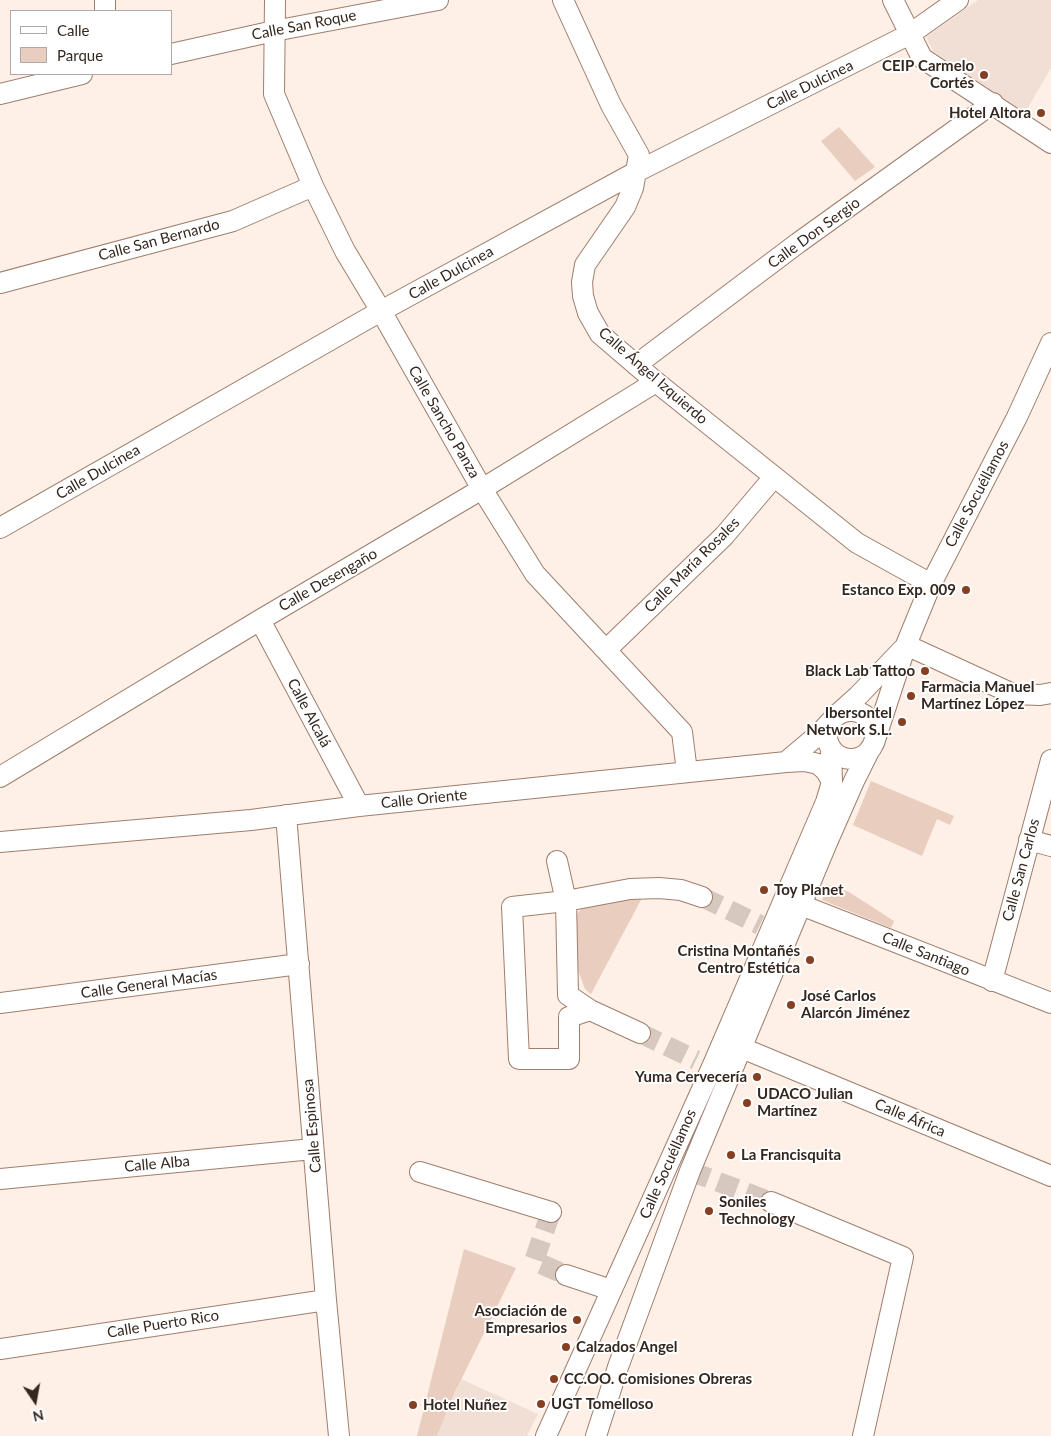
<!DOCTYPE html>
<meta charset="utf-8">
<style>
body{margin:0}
#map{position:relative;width:1051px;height:1436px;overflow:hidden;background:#fef0e7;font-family:Lato,sans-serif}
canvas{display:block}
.legend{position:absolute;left:10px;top:10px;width:162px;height:65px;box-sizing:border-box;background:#fff;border:1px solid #aea9a5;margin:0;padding:6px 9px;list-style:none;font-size:15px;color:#34271f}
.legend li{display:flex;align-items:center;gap:10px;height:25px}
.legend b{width:25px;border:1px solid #aea9a5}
.north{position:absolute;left:10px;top:1376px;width:50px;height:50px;-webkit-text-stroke:4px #fff;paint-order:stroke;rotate:168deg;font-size:14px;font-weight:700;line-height:20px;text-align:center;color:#34271f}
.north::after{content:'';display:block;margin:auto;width:18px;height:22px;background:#34271f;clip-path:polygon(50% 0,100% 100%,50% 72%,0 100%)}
</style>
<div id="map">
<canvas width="1051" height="1436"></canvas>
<ul class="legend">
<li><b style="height:6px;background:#fff"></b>Calle</li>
<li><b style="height:14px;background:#e9cdbe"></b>Parque</li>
</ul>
<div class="north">N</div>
</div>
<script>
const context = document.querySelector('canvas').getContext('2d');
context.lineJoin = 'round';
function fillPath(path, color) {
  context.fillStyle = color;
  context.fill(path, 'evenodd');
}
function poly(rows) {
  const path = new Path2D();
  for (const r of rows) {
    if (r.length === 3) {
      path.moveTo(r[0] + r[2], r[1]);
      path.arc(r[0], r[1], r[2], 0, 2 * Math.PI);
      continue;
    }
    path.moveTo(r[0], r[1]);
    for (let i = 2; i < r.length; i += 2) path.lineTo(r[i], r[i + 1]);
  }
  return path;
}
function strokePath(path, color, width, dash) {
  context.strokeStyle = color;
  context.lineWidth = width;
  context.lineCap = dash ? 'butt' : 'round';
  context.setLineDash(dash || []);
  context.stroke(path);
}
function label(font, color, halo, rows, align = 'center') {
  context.font = font + ' Lato,sans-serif';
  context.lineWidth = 4;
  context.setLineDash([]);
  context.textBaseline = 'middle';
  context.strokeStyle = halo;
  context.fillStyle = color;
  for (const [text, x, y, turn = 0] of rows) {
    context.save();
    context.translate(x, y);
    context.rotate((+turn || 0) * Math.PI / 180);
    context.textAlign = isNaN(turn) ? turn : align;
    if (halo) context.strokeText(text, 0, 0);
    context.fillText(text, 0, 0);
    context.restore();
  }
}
fillPath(poly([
 [978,0,1051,0,1051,68,1025,113,933,51,926,37],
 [461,1379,538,1414,527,1436,437,1436]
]), '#f1dfd6');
fillPath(poly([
 [839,127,875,167,855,181,821,141],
 [871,781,954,816,950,825,937,819,922,856,853,825],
 [829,885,849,892,894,921,891,928,822,900],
 [642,898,591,994,585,989,578,970,573,942,572,920,581,909,595,904,619,899],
 [464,1249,516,1268,455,1392,437,1436,417,1436]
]), '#e9cdbe');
strokePath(poly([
 [702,897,760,925],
 [640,1033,696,1060],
 [690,1171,771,1202],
 [551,1212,534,1261,566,1275]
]), '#d6c8bf', 20, [20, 10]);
const minor = poly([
 [275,0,274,94,313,186,345,251,381,311,482,489,535,574,682,732,687,772],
 [563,0,611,105,639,155,633,188,625,207,585,265,582,282,583,296,588,313,600,334,656,382,857,543,931,584],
 [893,0,922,58,1051,143],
 [105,11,105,0],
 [171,54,274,31,438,0],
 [0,94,82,74],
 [0,283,233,221,313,186],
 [636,365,798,243,993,103],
 [0,528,381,311,636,172,910,34,958,0],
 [260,620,359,806],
 [906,645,1013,694,1040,695,1051,693],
 [606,650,724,536,774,477],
 [851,735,24],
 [839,713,858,696,903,649],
 [874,743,906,645,931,584,1017,417,1051,343],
 [786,762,818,735,832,720],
 [0,777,260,620,482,489,656,382],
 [286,815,326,1300,339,1436],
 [1029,840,1051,846],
 [0,842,251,820,359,806,786,762,805,761,818,764,826,771,832,782],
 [557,861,566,901,568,995,590,1010,640,1033],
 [801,905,1051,1003],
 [992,981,1051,760],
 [0,1003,299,964],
 [590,1010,569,1017,569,1059,519,1059,512,907,566,901,630,889,659,888,681,890,702,897],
 [742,1048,1051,1176],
 [420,1172,551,1212],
 [0,1179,313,1149],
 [771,1202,903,1257,863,1436],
 [566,1275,611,1290],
 [0,1349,326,1300],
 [546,1436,712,1067,826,802,832,782,831,749],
 [596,1436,618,1367,690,1171,826,845,854,781,870,749]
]);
strokePath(minor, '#9f7e6c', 22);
strokePath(minor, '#fff', 20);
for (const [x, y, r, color] of [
 [984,75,5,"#873f21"],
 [1041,113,5,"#873f21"],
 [966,590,5,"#873f21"],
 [925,671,5,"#873f21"],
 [911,696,5,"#873f21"],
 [902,722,5,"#873f21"],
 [764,890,5,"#873f21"],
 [810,960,5,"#873f21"],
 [791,1005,5,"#873f21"],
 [757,1077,5,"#873f21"],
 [747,1103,5,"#873f21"],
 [731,1155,5,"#873f21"],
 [709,1211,5,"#873f21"],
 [577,1320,5,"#873f21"],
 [566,1347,5,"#873f21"],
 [554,1379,5,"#873f21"],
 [541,1404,5,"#873f21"],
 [413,1405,5,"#873f21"]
]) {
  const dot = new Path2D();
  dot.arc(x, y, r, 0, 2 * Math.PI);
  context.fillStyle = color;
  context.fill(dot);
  strokePath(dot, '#fff', 2);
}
label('15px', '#34271f', '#fff', [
 ["Calle San Roque",304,25,-11],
 ["Calle Dulcinea",810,85,-26],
 ["Calle Don Sergio",814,233,-36],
 ["Calle San Bernardo",159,240,-15],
 ["Calle Dulcinea",451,273,-29],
 ["Calle Ángel Izquierdo",653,376,41],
 ["Calle Sancho Panza",444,422,60],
 ["Calle Dulcinea",98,472,-30],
 ["Calle Socuéllamos",977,494,-62],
 ["Calle María Rosales",692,565,-45],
 ["Calle Desengaño",328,580,-30],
 ["Calle Alcalá",309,713,62],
 ["Calle Oriente",424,799,-6],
 ["Calle San Carlos",1021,870,-75],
 ["Calle Santiago",926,954,22],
 ["Calle General Macías",149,984,-8],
 ["Calle África",910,1118,23],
 ["Calle Espinosa",312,1126,-95],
 ["Calle Alba",157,1164,-5],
 ["Calle Socuéllamos",668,1164,-66],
 ["Calle Puerto Rico",163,1324,-9]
]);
label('bold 15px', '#34271f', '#fff', [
 ["CEIP Carmelo",974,66,"right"],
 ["Cortés",974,83,"right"],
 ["Hotel Altora",1031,113,"right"],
 ["Estanco Exp. 009",956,590,"right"],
 ["Black Lab Tattoo",915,671,"right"],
 ["Farmacia Manuel",921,687],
 ["Martínez López",921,704],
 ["Ibersontel",892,713,"right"],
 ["Network S.L.",892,730,"right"],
 ["Toy Planet",774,890],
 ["Cristina Montañés",800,951,"right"],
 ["Centro Estética",800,968,"right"],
 ["José Carlos",801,996],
 ["Alarcón Jiménez",801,1013],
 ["Yuma Cervecería",747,1077,"right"],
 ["UDACO Julian",757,1094],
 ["Martínez",757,1111],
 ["La Francisquita",741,1155],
 ["Soniles",719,1202],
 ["Technology",719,1219],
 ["Asociación de",567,1311,"right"],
 ["Empresarios",567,1328,"right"],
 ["Calzados Angel",576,1347],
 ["CC.OO. Comisiones Obreras",564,1379],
 ["UGT Tomelloso",551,1404],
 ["Hotel Nuñez",423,1405]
], 'left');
</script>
